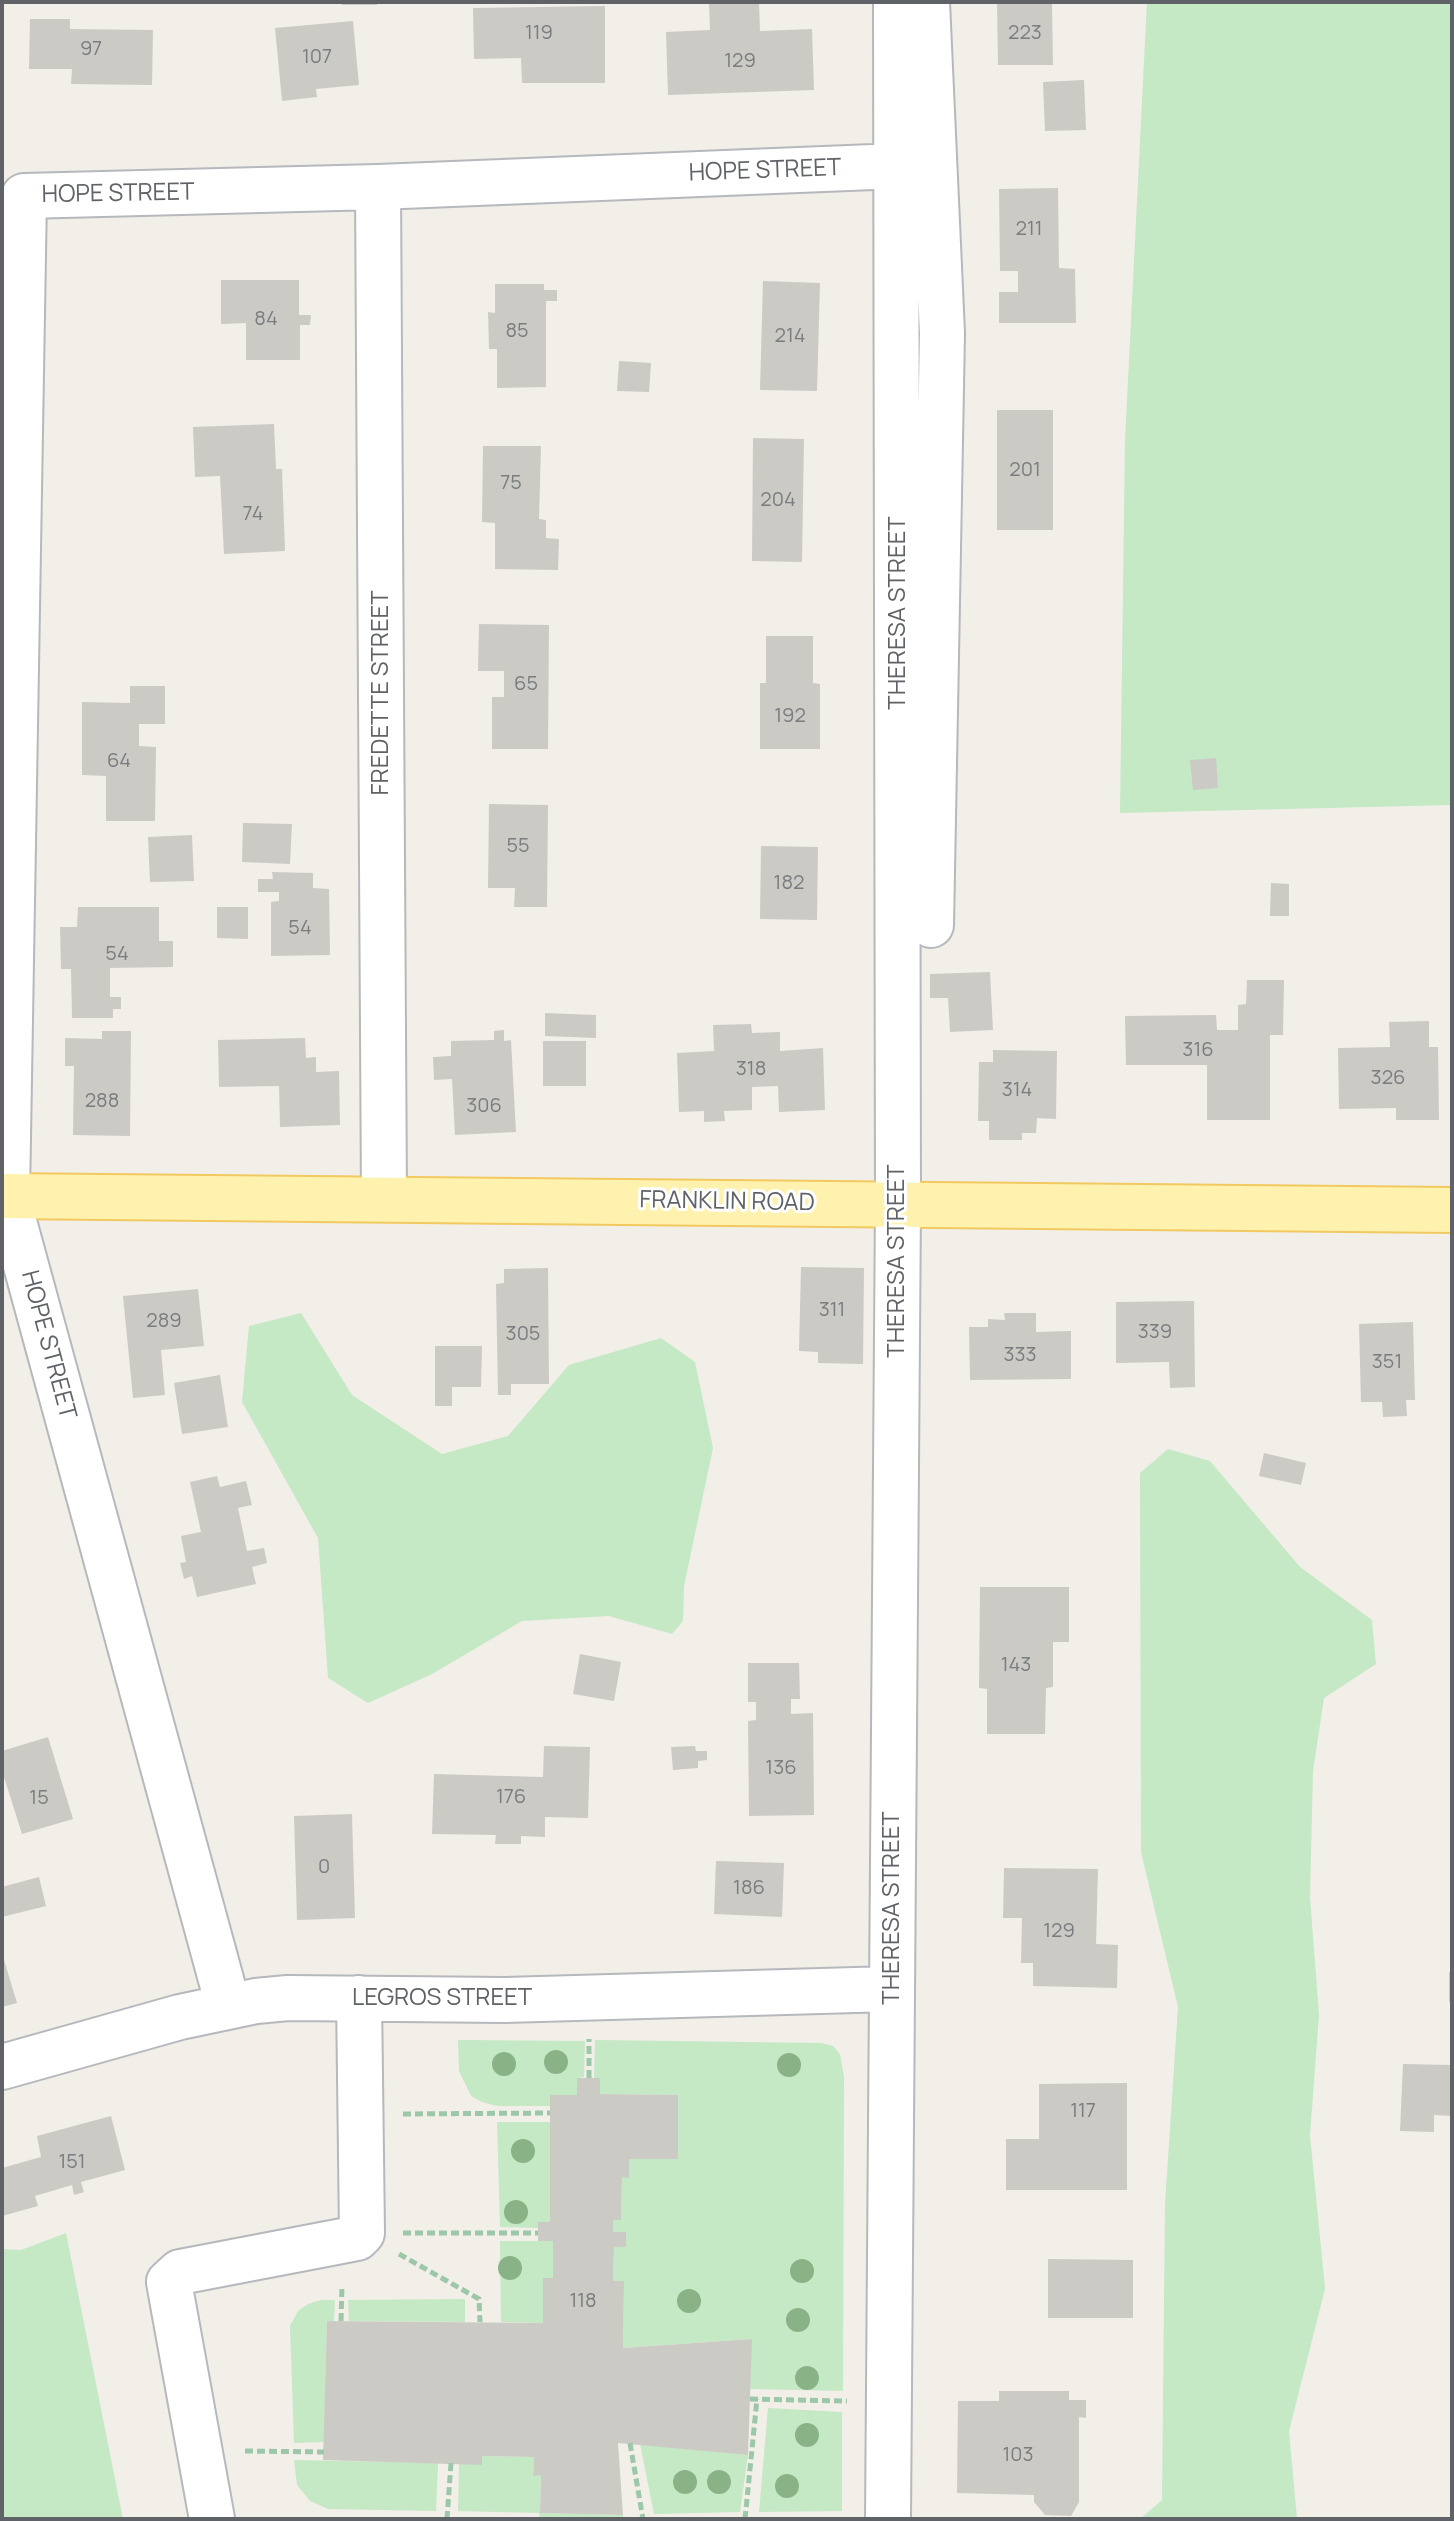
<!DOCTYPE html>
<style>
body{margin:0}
#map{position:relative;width:1454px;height:2521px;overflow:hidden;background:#f1efe8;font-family:Manrope,sans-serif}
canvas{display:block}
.frame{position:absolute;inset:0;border:4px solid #5f6368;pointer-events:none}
</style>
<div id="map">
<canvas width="1454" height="2521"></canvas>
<div class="frame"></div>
</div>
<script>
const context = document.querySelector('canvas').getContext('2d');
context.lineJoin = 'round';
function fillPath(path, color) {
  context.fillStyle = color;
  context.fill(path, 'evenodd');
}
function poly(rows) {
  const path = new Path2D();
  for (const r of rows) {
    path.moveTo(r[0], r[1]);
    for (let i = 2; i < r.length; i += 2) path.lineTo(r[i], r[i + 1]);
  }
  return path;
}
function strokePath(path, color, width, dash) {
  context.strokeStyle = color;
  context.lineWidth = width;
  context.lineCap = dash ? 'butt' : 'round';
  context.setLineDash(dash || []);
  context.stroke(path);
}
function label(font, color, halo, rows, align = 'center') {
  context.font = font + ' Manrope,sans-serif';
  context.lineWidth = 6;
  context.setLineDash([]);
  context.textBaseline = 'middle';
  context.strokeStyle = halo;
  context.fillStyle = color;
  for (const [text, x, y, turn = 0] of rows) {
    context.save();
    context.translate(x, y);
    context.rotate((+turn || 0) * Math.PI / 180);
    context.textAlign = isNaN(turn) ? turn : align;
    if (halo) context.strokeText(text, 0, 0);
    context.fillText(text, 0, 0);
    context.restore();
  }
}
fillPath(poly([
 [1147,2,1452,2,1452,805,1120,813,1125,440],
 [301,1313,352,1395,442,1454,508,1436,569,1365,661,1338,695,1362,713,1448,684,1586,683,1621,672,1634,609,1616,522,1621,432,1674,368,1703,328,1678,318,1538,242,1402,249,1326],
 [1168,1449,1210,1461,1300,1567,1372,1620,1376,1664,1324,1698,1313,1771,1310,1897,1319,2015,1310,2135,1325,2289,1289,2431,1297,2519,1140,2519,1162,2500,1165,2204,1178,2007,1141,1852,1140,1473],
 [458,2040,585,2041,584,2077,577,2078,577,2095,550,2095,550,2106,497,2106,482,2102,471,2096,459,2071],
 [595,2040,821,2043,833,2046,840,2054,844,2077,843,2391,750,2389,751,2339,623,2348,624,2281,613,2281,614,2247,626,2247,626,2232,613,2232,613,2220,621,2220,622,2177,629,2177,629,2159,678,2159,678,2095,600,2094,600,2078,594,2078],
 [497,2122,550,2122,550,2222,539,2222,539,2228,500,2227],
 [66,2233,123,2519,2,2519,2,2249,21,2250],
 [500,2241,553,2241,553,2278,543,2278,543,2323,501,2322],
 [465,2299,465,2322,349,2321,348,2300],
 [321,2300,335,2300,334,2321,327,2321,324,2442,294,2443,290,2326,298,2311,308,2304],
 [768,2408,842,2412,842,2511,759,2512],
 [640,2444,748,2455,740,2512,654,2514],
 [482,2456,534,2457,533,2475,541,2475,540,2513,623,2515,623,2519,540,2519,539,2513,458,2511,459,2464],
 [294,2460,438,2463,436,2511,328,2509,310,2501,297,2485]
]), '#c5e8c5');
fillPath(poly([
 [342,2,377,2,377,5,342,5],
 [709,2,759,2,760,31,812,29,814,90,668,95,666,32,710,30],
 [997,2,1052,2,1053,65,998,65],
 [605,6,605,83,522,83,521,58,474,59,473,8],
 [30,19,70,19,70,29,153,30,152,85,71,84,72,69,29,69],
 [353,21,359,85,316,89,317,97,282,101,275,28],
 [1084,80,1086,130,1045,131,1043,82],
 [1058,188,1059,268,1075,269,1076,323,999,323,999,292,1018,292,1018,271,1000,271,999,189],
 [221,280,299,280,299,315,311,315,310,325,300,325,300,360,246,360,246,323,221,324],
 [763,281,820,283,817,391,760,390],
 [495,284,544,284,544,290,557,290,557,301,546,301,546,387,497,388,497,349,489,349,488,312,495,313],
 [619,361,651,363,649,392,617,391],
 [997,410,1053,410,1053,530,997,530],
 [274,424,276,469,282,469,285,551,224,554,220,476,195,477,193,427],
 [753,438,804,439,802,562,752,561],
 [483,446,541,446,539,519,546,520,546,538,559,539,558,570,495,569,495,523,482,522],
 [479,624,549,625,548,749,492,749,492,697,504,697,504,671,478,671],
 [766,636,813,636,813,683,820,684,820,749,760,749,760,683,766,683],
 [130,686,165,686,165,724,139,724,139,746,156,747,155,821,106,821,106,776,82,775,82,702,130,703],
 [1216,758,1218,788,1193,790,1190,760],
 [489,804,548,805,547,907,514,907,515,888,488,888],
 [243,823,292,824,290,864,242,862],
 [192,835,194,881,150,882,148,837],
 [761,846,818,847,817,920,760,919],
 [272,872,313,873,313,888,329,889,330,955,271,956,271,902,279,901,279,892,258,892,258,879,273,879],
 [1271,883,1289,884,1289,916,1270,916],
 [78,907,159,907,159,941,173,941,173,967,110,968,110,997,121,997,121,1009,113,1009,113,1018,72,1018,71,969,61,969,60,927,77,927],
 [217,907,248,907,248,939,217,938],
 [990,972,993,1030,950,1032,948,998,930,998,930,974],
 [1247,980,1284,980,1283,1035,1270,1035,1270,1120,1207,1120,1207,1065,1126,1065,1125,1016,1216,1015,1217,1030,1238,1030,1238,1005,1246,1004],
 [545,1013,596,1015,596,1038,545,1036],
 [1429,1021,1429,1047,1438,1047,1439,1120,1396,1120,1396,1108,1339,1109,1338,1048,1390,1047,1389,1022],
 [751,1024,752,1033,780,1032,780,1051,823,1048,825,1110,779,1112,778,1086,752,1087,752,1110,724,1111,725,1121,704,1122,704,1111,679,1112,677,1053,714,1051,713,1025],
 [504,1030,504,1041,511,1040,516,1132,455,1135,452,1079,434,1080,433,1057,451,1056,451,1041,494,1040,494,1031],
 [102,1031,131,1031,130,1136,73,1135,74,1066,65,1066,65,1038,102,1039],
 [305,1038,306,1058,316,1057,316,1072,339,1071,340,1125,280,1127,279,1086,219,1087,218,1040],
 [543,1041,586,1041,586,1086,543,1086],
 [993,1050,1057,1051,1056,1119,1037,1118,1036,1133,1022,1133,1022,1140,989,1140,989,1121,978,1121,979,1062,993,1062],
 [801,1267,864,1268,863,1364,818,1363,818,1352,799,1351],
 [548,1268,549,1384,511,1384,511,1395,498,1395,496,1284,504,1283,504,1269],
 [198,1289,204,1346,161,1350,165,1395,133,1398,123,1296],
 [1194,1301,1195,1387,1170,1388,1169,1362,1116,1363,1116,1302],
 [1004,1313,1036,1313,1036,1332,1071,1331,1071,1379,970,1380,969,1327,988,1327,988,1319,1005,1320],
 [1413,1322,1415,1400,1406,1400,1407,1416,1383,1417,1382,1402,1361,1402,1359,1324],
 [435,1346,482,1346,481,1387,452,1387,452,1406,435,1406],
 [220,1375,228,1427,182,1434,174,1383],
 [1264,1453,1306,1463,1301,1485,1259,1476],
 [217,1476,220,1487,246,1481,252,1505,238,1508,247,1551,264,1548,267,1563,252,1567,256,1584,197,1597,192,1576,184,1579,180,1563,186,1562,181,1536,201,1532,190,1482],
 [980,1587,1069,1587,1069,1642,1053,1642,1053,1687,1046,1688,1045,1734,987,1734,987,1689,979,1688],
 [580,1654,621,1662,614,1701,573,1694],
 [748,1663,799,1663,800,1699,791,1699,791,1714,813,1713,814,1815,749,1816,748,1721,756,1720,756,1702,748,1702],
 [48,1737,73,1819,22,1834,4,1777,2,1778,2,1751],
 [544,1746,590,1747,588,1818,545,1817,545,1837,521,1836,521,1844,495,1844,496,1835,432,1834,434,1774,543,1777],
 [695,1746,696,1751,707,1751,707,1760,698,1761,698,1768,673,1770,671,1747],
 [352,1814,355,1918,297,1920,294,1816],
 [716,1861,784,1863,782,1917,714,1914],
 [1004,1868,1098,1869,1096,1944,1118,1945,1117,1988,1033,1986,1033,1963,1021,1963,1022,1918,1003,1918],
 [39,1877,46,1906,2,1917,2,1887],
 [2,1953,17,2003,2,2007],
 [1449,1972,1452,1972,1452,2002,1449,2002],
 [1403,2064,1452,2065,1452,2116,1434,2115,1434,2132,1400,2131],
 [577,2078,600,2078,600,2094,678,2095,678,2159,629,2159,629,2178,622,2177,621,2220,613,2220,613,2232,626,2232,626,2247,614,2247,613,2281,624,2281,623,2348,752,2339,748,2455,618,2443,623,2515,540,2513,541,2475,533,2476,534,2457,482,2456,482,2465,323,2460,327,2321,543,2323,543,2278,553,2278,553,2241,538,2241,538,2222,550,2222,550,2095,577,2095],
 [1127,2083,1127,2190,1006,2190,1006,2139,1039,2139,1039,2084],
 [111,2116,125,2170,81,2182,84,2192,74,2195,72,2185,35,2196,38,2206,2,2216,2,2168,41,2157,37,2136],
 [1048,2259,1133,2260,1133,2318,1048,2318],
 [999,2391,1069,2391,1069,2400,1086,2400,1086,2418,1079,2417,1079,2502,1071,2516,1045,2515,1034,2502,1034,2495,957,2493,958,2401,999,2401]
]), '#cccac5');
const minor = poly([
 [927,2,942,333,931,925],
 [378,187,384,1199],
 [228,2005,7,1196,24,196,378,187,898,166],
 [2,2067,180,2017,256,2001,288,1998,505,2000,891,1989],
 [212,2519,169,2282,180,2272,342,2241,357,2238,362,2233,359,1998],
 [888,2519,898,1204,896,2]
]);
const major = poly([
 [2,1196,1452,1210]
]);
strokePath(minor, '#b5b8bc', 48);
strokePath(major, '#f2c960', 48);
strokePath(poly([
 [589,2078,589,2039],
 [403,2114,550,2113],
 [403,2233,538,2233],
 [399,2254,479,2299,480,2322],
 [341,2321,342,2286],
 [750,2399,847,2401],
 [630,2443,643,2519],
 [245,2451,324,2452],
 [447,2519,451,2463],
 [745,2519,757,2399]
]), '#9cc7a9', 5, [8, 4]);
strokePath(minor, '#fff', 44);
strokePath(major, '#fff2af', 44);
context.fillStyle = '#89b387';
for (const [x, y] of [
 [556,2062],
 [504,2064],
 [789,2065],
 [523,2151],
 [516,2212],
 [510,2268],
 [802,2271],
 [689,2301],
 [798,2320],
 [807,2378],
 [807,2435],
 [685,2482],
 [719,2482],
 [787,2486]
]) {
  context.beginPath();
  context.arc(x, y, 12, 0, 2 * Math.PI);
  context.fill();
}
label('20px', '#7a7d7f', null, [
 ["119",539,33],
 ["223",1025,33],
 ["97",91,49],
 ["107",317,57],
 ["129",740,61],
 ["211",1029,229],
 ["84",266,319],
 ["85",517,331],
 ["214",790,336],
 ["201",1025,470],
 ["75",511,483],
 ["204",778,500],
 ["74",253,514],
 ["65",526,684],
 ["192",790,716],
 ["64",119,761],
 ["55",518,846],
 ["182",789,883],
 ["54",300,928],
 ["54",117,954],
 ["316",1198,1050],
 ["318",751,1069],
 ["326",1388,1078],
 ["314",1017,1090],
 ["288",102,1101],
 ["306",484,1106],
 ["311",832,1310],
 ["289",164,1321],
 ["339",1155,1332],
 ["305",523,1334],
 ["333",1020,1355],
 ["351",1387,1362],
 ["143",1016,1665],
 ["136",781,1768],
 ["176",511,1797],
 ["15",39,1798],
 ["0",324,1867],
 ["186",749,1888],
 ["129",1059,1931],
 ["117",1083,2111],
 ["151",72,2162],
 ["118",583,2301],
 ["103",1018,2455]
]);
label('24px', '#5f6368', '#fff', [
 ["HOPE STREET",765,171,-2],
 ["HOPE STREET",118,194,-1],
 ["THERESA STREET",898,613,-90],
 ["FREDETTE STREET",381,693,-90],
 ["FRANKLIN ROAD",727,1202,1],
 ["THERESA STREET",897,1261,-90],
 ["HOPE STREET",48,1345,75],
 ["THERESA STREET",892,1908,-90],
 ["LEGROS STREET",442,1998]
]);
</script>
